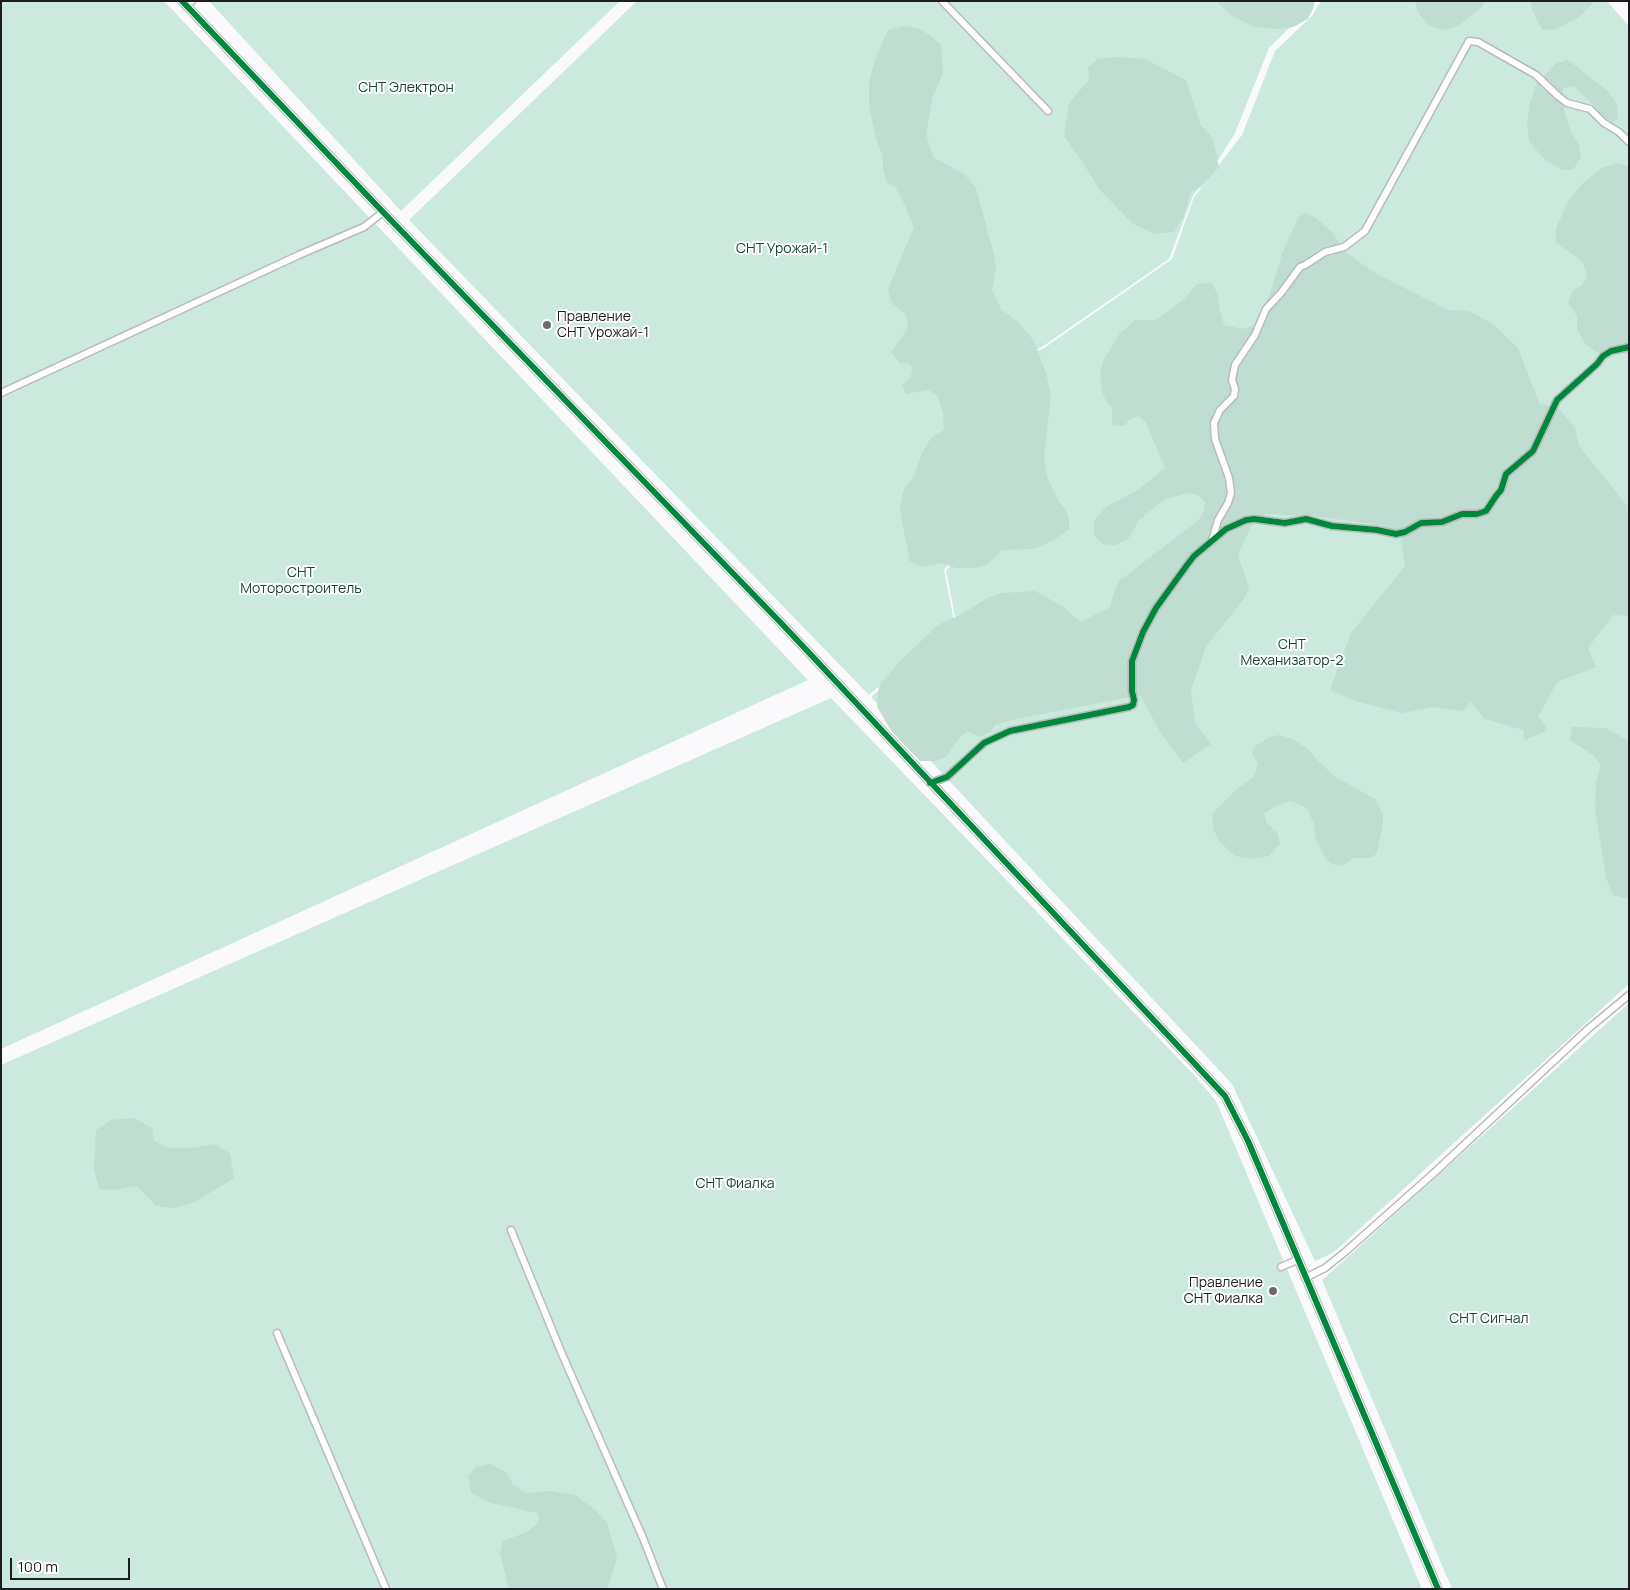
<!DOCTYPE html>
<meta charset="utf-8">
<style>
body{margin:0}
#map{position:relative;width:1630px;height:1590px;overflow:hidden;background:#fafafd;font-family:Manrope,sans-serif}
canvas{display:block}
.frame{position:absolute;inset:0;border:2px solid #1d1d21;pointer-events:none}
.scale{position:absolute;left:10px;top:1558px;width:120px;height:22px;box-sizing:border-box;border:2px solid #1d1d21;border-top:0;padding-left:6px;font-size:15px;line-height:18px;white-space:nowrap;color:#1d1d21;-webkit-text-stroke:4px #fff;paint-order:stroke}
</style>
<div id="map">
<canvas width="1630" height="1590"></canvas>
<div class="frame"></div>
<div class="scale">100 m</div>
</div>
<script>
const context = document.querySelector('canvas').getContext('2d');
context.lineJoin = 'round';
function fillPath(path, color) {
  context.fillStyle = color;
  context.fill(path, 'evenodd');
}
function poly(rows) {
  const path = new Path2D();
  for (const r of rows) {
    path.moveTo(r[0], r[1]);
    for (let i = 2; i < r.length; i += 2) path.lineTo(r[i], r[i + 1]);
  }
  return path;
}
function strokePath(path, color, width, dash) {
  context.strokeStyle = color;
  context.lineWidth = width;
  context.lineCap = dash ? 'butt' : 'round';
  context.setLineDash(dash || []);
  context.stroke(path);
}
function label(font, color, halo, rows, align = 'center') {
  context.font = font + ' Manrope,sans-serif';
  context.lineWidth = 4;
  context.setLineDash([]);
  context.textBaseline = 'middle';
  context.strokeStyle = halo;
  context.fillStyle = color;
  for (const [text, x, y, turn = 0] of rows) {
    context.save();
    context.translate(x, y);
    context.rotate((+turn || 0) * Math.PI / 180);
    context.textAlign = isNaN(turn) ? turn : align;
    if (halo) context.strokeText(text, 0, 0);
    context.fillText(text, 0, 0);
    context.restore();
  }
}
fillPath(poly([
 [1,1,164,1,808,680,1,1049],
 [209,1,620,1,401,211],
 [637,1,1312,1,1306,12,1269,48,1235,133,1208,176,1193,196,1169,259,1042,347,1008,363,969,538,944,570,954,621,869,695,409,220],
 [1321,1,1607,1,1629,26,1629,984,1333,1253,1315,1261,1232,1084,871,697,956,622,946,571,971,539,1010,364,1044,348,1172,259,1194,197,1242,135,1275,51,1312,16],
 [831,698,1196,1077,1216,1101,1422,1589,1,1589,1,1065],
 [1629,1003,1629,1589,1452,1589,1322,1280]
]), '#cbe9dc');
fillPath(poly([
 [1216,1,1314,1,1314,6,1308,19,1293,27,1280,29,1255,27,1232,16],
 [1485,1,1482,7,1458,26,1444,30,1430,26,1419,14,1415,2],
 [1530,1,1593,1,1591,6,1577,18,1557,29,1542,30,1531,7],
 [904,26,921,29,941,44,943,73,933,96,926,134,933,157,964,174,976,188,994,255,996,269,992,290,1001,309,1018,322,1034,341,1046,373,1051,396,1044,456,1047,477,1058,500,1066,510,1069,520,1069,529,1052,541,1033,549,1002,550,987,565,973,568,956,568,942,563,922,567,910,561,902,522,900,506,904,489,914,476,921,455,931,438,944,430,943,413,938,396,928,390,906,394,902,385,910,379,913,368,907,363,901,364,891,352,908,328,906,315,891,302,888,289,914,227,902,199,895,187,887,182,883,169,883,156,877,141,869,107,869,83,875,60,888,30],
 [1118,57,1145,59,1186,80,1200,124,1213,139,1219,167,1201,187,1191,192,1184,216,1174,232,1155,234,1133,224,1099,189,1082,161,1064,136,1069,103,1089,80,1088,68,1097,59],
 [1568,60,1608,91,1617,104,1618,118,1613,122,1608,120,1574,86,1563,88,1563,103,1565,113,1570,130,1579,145,1581,157,1573,170,1563,170,1545,160,1529,141,1527,123,1530,103,1536,85,1555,64],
 [1618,163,1629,166,1629,355,1618,351,1609,353,1596,352,1585,344,1577,329,1577,316,1568,303,1573,290,1582,286,1587,275,1582,261,1556,243,1556,229,1568,201,1583,183,1602,168],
 [1305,213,1316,218,1332,232,1347,253,1375,273,1448,310,1469,311,1493,324,1518,348,1539,403,1559,409,1575,427,1579,446,1629,508,1629,616,1613,615,1588,648,1596,667,1557,682,1538,717,1548,730,1525,740,1523,730,1485,719,1471,702,1462,711,1432,707,1401,713,1356,701,1330,690,1351,633,1405,566,1401,537,1384,526,1315,516,1265,514,1251,526,1238,555,1249,588,1245,597,1206,647,1191,690,1195,723,1211,744,1183,763,1162,735,1140,695,1016,719,995,725,991,732,979,737,968,731,960,737,946,757,935,761,920,761,892,732,877,707,879,686,898,663,938,625,962,614,989,597,1003,593,1035,591,1062,606,1081,622,1110,607,1114,593,1119,581,1198,521,1204,511,1205,502,1198,495,1189,493,1165,499,1139,520,1128,539,1115,545,1102,544,1094,535,1094,521,1106,507,1138,490,1165,468,1146,423,1139,416,1130,419,1124,426,1112,425,1112,408,1106,401,1102,391,1100,372,1103,361,1120,333,1135,320,1156,320,1183,300,1197,284,1211,283,1218,294,1219,308,1224,325,1242,329,1253,326,1270,294,1283,251,1298,218],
 [1572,727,1606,728,1629,741,1629,899,1613,895,1606,878,1595,808,1596,784,1601,764,1593,755,1570,740],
 [1279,735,1293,739,1309,750,1316,759,1334,776,1375,799,1383,814,1383,823,1377,853,1371,858,1354,858,1342,866,1332,864,1325,858,1315,837,1314,824,1307,808,1291,801,1276,806,1264,813,1267,824,1277,832,1280,844,1269,856,1253,859,1235,856,1220,842,1213,829,1212,814,1238,788,1254,777,1258,764,1252,754,1255,746,1270,737],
 [134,1118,152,1128,154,1141,169,1148,192,1148,215,1144,230,1154,234,1178,193,1203,172,1208,156,1206,137,1186,115,1190,99,1189,94,1169,96,1130,111,1120],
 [490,1464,507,1473,513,1485,526,1493,551,1491,575,1495,595,1510,607,1523,617,1558,607,1589,509,1589,500,1553,503,1541,527,1532,539,1522,538,1513,491,1503,471,1493,468,1476,476,1467]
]), '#bfddd1');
const minor = poly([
 [942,1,1048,111],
 [186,6,192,1],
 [1,393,301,254,364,227,383,212],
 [1212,541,1218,520,1228,503,1231,493,1229,478,1215,439,1214,423,1220,410,1234,396,1235,389,1232,380,1235,365,1255,335,1266,309,1281,293,1300,267,1305,265,1325,252,1344,247,1365,231,1469,41,1478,42,1536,75,1558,96,1567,103,1590,109,1604,123,1619,132,1629,142],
 [930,783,947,777,984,743,1010,731,1129,707,1133,705,1134,700,1132,691,1132,661,1143,632,1156,608,1187,565,1194,556,1226,529,1246,520,1254,519,1285,523,1306,519,1332,526,1377,530,1396,534,1405,532,1421,523,1442,522,1462,514,1477,514,1486,511,1496,496,1501,490,1506,474,1533,451,1557,400,1597,364,1603,356,1611,351,1629,347],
 [511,1230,562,1354,643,1538,663,1589],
 [1281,1267,1297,1260],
 [1305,1278,1325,1268,1345,1252,1435,1172,1588,1029,1629,995],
 [277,1333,386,1589]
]);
const tertiary = poly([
 [182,1,383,212,782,624,1225,1096,1248,1141,1438,1589]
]);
strokePath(minor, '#bababd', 9);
strokePath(tertiary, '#bababd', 10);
strokePath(minor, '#fefeff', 6);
strokePath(tertiary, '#fefeff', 8);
strokePath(poly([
 [182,1,383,212,782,624,1225,1096,1248,1141,1438,1589],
 [930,783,947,777,984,743,1010,731,1129,707,1133,705,1134,700,1132,691,1132,661,1143,632,1156,608,1187,565,1194,556,1226,529,1246,520,1254,519,1285,523,1306,519,1332,526,1377,530,1396,534,1405,532,1421,523,1442,522,1462,514,1477,514,1486,511,1496,496,1501,490,1506,474,1533,451,1557,400,1597,364,1603,356,1611,351,1629,347]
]), '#00873e', 6);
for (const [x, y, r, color] of [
 [547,325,5,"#6a6a6e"],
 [1273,1291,5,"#6a6a6e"]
]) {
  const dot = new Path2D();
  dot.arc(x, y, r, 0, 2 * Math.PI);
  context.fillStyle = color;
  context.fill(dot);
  strokePath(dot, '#fff', 2);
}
label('14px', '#194634', '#fff', [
 ["СНТ Электрон",406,88],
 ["СНТ Урожай-1",782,249],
 ["СНТ",301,573],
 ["Моторостроитель",301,589],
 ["СНТ",1292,645],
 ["Механизатор-2",1292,661],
 ["СНТ Фиалка",735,1184],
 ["СНТ Сигнал",1489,1319]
]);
label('14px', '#1d1d21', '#fff', [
 ["Правление",557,317],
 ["СНТ Урожай-1",557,333],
 ["Правление",1263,1283,"right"],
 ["СНТ Фиалка",1263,1299,"right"]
], 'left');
</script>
